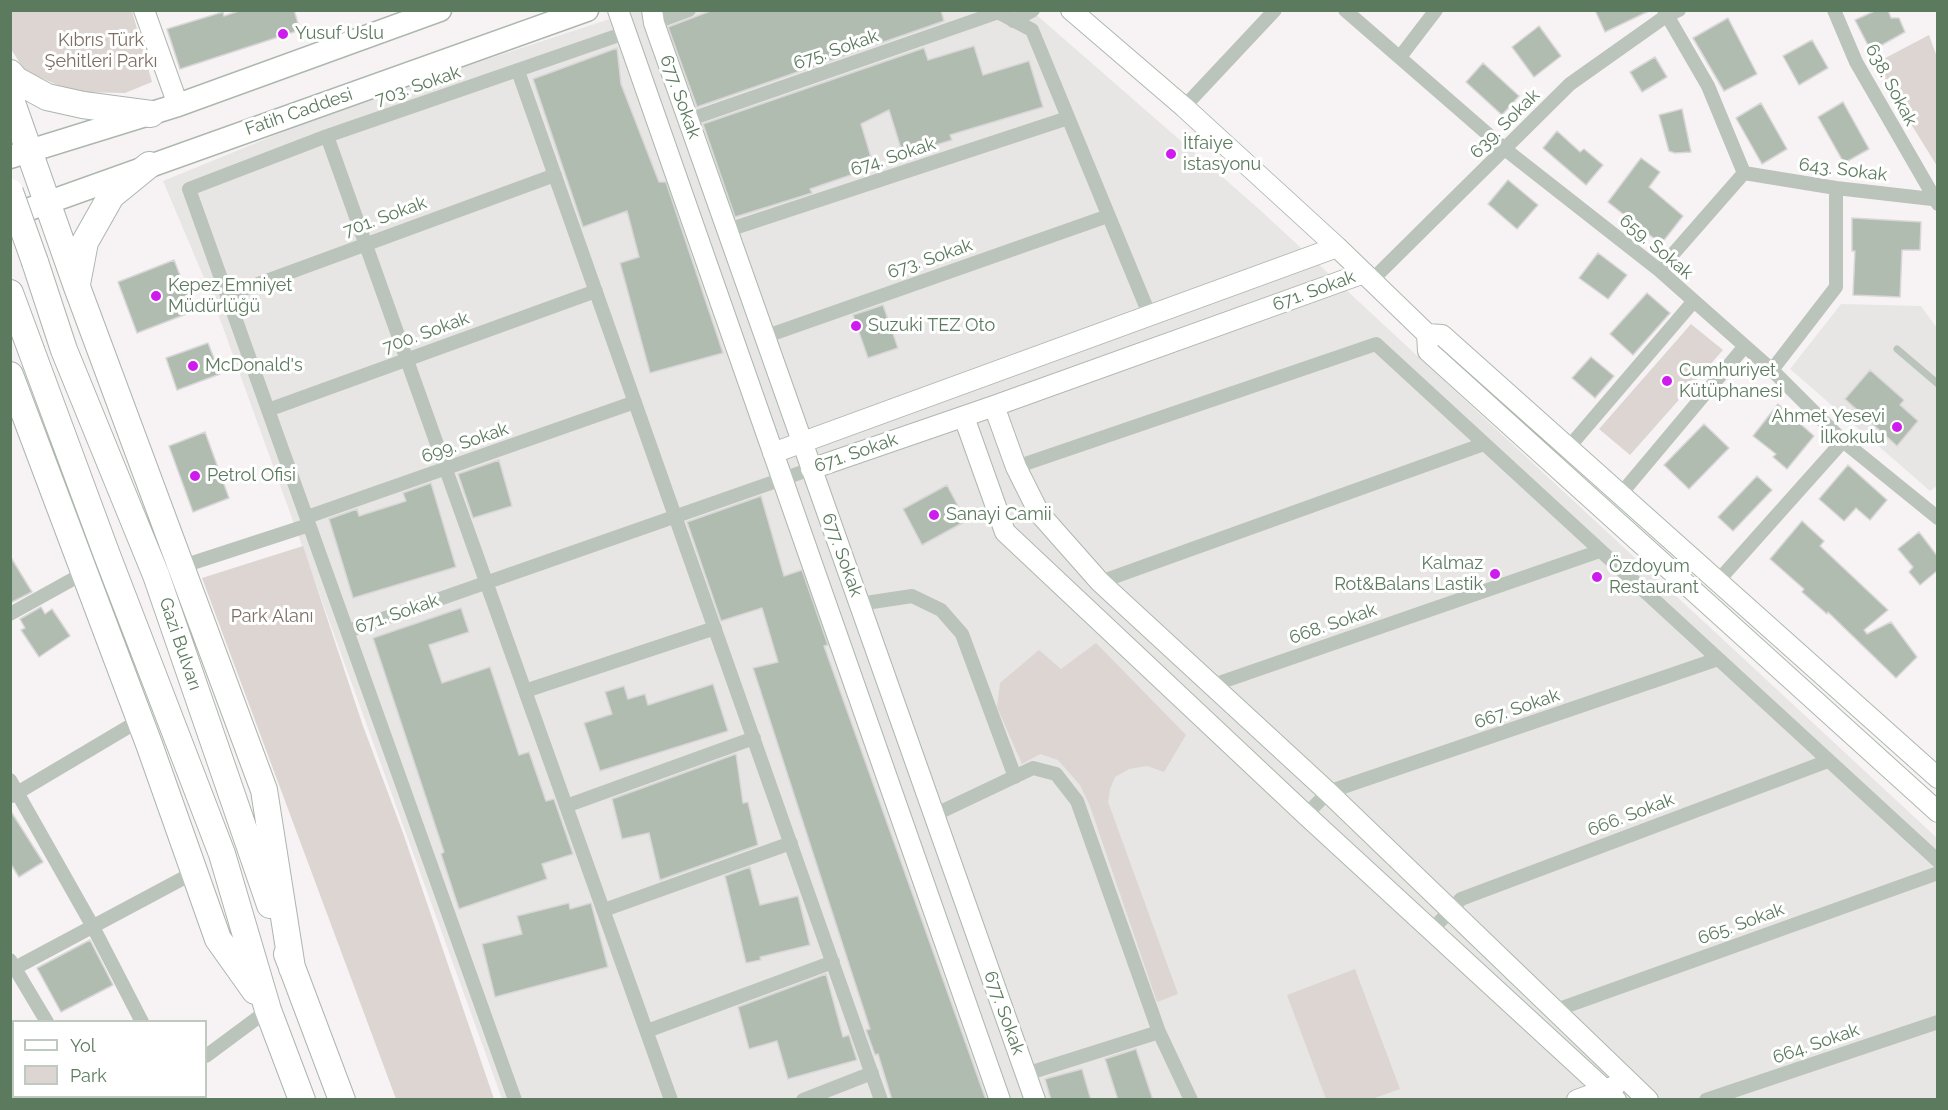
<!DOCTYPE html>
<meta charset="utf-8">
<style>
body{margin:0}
#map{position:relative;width:1948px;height:1110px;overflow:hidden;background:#f7f3f4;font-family:Raleway,sans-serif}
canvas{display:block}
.frame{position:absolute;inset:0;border:12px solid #5c7a5e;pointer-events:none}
.legend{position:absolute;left:12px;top:1020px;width:195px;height:78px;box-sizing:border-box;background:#fff;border:2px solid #becabf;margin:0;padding:8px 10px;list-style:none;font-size:18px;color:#5c7a5e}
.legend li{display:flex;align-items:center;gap:12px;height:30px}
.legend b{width:30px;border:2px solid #becabf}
</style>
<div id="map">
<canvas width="1948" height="1110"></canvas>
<div class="frame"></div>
<ul class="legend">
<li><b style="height:8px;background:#fff"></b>Yol</li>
<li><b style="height:16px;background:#dcd5d2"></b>Park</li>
</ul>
</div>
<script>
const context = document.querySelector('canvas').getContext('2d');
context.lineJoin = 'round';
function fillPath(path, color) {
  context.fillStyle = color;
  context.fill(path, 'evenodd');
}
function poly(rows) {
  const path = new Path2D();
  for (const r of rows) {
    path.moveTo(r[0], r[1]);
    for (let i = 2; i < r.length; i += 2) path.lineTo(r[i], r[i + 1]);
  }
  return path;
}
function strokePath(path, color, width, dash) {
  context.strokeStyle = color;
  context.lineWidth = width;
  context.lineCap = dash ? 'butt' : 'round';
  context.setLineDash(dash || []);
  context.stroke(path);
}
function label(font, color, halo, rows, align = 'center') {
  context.font = font + ' Raleway,sans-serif';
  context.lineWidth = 6;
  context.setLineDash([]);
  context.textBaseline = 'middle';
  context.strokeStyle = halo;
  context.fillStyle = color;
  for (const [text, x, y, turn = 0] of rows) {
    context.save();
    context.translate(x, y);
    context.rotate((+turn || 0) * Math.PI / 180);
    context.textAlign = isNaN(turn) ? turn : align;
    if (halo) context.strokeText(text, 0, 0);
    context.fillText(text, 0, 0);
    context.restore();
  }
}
fillPath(poly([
 [634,11,1032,11,1259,209,1937,838,1937,1099,502,1099,212,297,163,181,351,104],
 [1841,304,1921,306,1937,328,1937,486,1930,491,1790,369]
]), '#e7e6e5');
fillPath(poly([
 [11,11,132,11,152,82,125,93,74,92,25,71,11,49],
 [1929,35,1937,57,1937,166,1874,64],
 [1691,324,1723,350,1630,455,1599,429],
 [303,546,363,726,403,833,494,1099,396,1099,202,578],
 [1096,643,1186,735,1164,772,1147,766,1129,769,1115,777,1110,789,1108,802,1178,994,1157,1002,1090,806,1080,785,1058,760,1040,754,1022,764,997,707,1000,683,1039,650,1061,669],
 [1355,969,1400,1089,1372,1099,1326,1099,1287,995]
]), '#dcd5d2');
const building = poly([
 [242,10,294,10,300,30,180,69,167,29,223,12,224,16,242,10],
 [713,10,941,10,944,21,697,107,668,27,713,10],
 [1595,10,1651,10,1605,32,1595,10],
 [1877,10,1888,10,1891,18,1899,18,1905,32,1871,51,1855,20,1877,10],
 [1728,18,1757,74,1724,91,1693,38,1728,18],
 [1539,26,1561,56,1534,77,1512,47,1539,26],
 [1812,40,1828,68,1799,85,1783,56,1812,40],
 [974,46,983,75,1029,61,1043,107,950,135,952,140,903,155,889,110,861,124,874,167,810,189,812,193,735,217,703,124,924,48,928,60,974,46],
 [617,48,621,84,659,182,666,182,723,353,650,373,620,263,639,257,627,211,583,227,533,79,617,48],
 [1655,57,1667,77,1642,92,1630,72,1655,57],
 [1483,63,1519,96,1502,115,1466,82,1483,63],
 [1843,102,1869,149,1844,163,1818,117,1843,102],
 [1761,103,1787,149,1762,164,1736,118,1761,103],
 [1682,109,1691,152,1675,153,1669,151,1659,115,1682,109],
 [1557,131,1580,152,1584,149,1603,165,1586,185,1543,148,1557,131],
 [1641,158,1660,172,1649,187,1683,216,1661,244,1608,202,1641,158],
 [1508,180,1538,205,1517,229,1488,204,1508,180],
 [1852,218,1921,222,1920,250,1902,250,1900,297,1853,295,1855,251,1852,251,1852,218],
 [1598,253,1627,275,1608,299,1579,278,1598,253],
 [174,260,194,311,137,333,118,282,174,260],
 [1647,293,1670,313,1633,355,1610,334,1647,293],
 [883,305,898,348,868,358,853,315,883,305],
 [208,343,220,374,177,390,166,358,208,343],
 [1591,357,1614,376,1595,398,1572,378,1591,357],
 [1870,370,1904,400,1900,405,1918,421,1897,446,1845,399,1870,370],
 [1778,404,1814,436,1787,469,1773,457,1776,454,1753,436,1778,404],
 [1704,424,1729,448,1689,489,1664,465,1704,424],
 [205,432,229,498,193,512,169,446,205,432],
 [499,460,512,506,473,518,458,474,499,460],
 [1848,465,1887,500,1870,520,1856,508,1844,521,1819,499,1848,465],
 [1757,476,1772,490,1733,531,1718,517,1757,476],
 [431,483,456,567,353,598,329,519,357,509,359,516,406,501,403,493,431,483],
 [947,485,966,521,922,545,903,509,947,485],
 [761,496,784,576,802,570,828,645,824,646,986,1100,892,1100,878,1054,875,1055,866,1030,870,1029,753,668,778,662,762,608,721,621,687,522,761,496],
 [1802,521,1824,541,1820,546,1888,610,1864,630,1867,634,1891,622,1917,657,1896,678,1828,612,1827,614,1802,592,1804,589,1770,559,1802,521],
 [1919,532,1938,557,1938,570,1920,585,1909,572,1913,567,1898,549,1919,532],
 [10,556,32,592,10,603,10,556],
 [41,607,45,614,52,609,70,636,39,657,21,630,25,628,20,619,41,607],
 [461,608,469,632,429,645,442,683,490,667,519,755,529,752,546,801,554,799,573,854,542,864,547,879,459,909,441,854,444,852,373,638,461,608],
 [713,684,728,731,600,771,584,723,612,714,605,692,624,686,628,699,645,694,648,705,713,684],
 [736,754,743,803,748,802,758,845,660,880,649,833,622,839,612,799,736,754],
 [10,810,43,862,19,877,10,863,10,810],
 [750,867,760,905,798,896,810,945,760,957,761,960,746,963,725,876,750,867],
 [569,903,570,909,591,903,608,967,495,997,482,944,522,934,517,916,569,903],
 [90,940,113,985,61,1012,37,968,90,940],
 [826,974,843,1037,849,1035,857,1060,788,1079,777,1041,749,1049,738,1007,826,974],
 [1136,1049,1153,1100,1118,1100,1105,1059,1136,1049],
 [1082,1069,1091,1100,1051,1100,1045,1079,1082,1069]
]);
fillPath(building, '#afbcaf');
strokePath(building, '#d8d6d7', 1.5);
const secondary = poly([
 [144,10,178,105],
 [618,10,1000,1100],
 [652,10,654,23,1035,1100],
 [1071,10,1184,107,1337,247,1427,334,1442,335,1938,778],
 [1427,334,1428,351,1938,812],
 [994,406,1016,467,1039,513,1100,582,1328,792,1648,1100],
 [964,417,1005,532,1306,815,1616,1100],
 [773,453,1337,247],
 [811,469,994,406,1364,273],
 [1577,1100,1615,1086]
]);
const primary = poly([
 [10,157,178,105,440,10],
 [10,216,587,10]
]);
const highway = poly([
 [10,73,16,80,47,97,83,105,151,114],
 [10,97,77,287,264,790,292,968],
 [35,262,64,350,156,575,270,905],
 [77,284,85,242,111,196,149,165],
 [10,293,107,555,222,854,268,1010,302,1100],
 [10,375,149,744,218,939,255,991],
 [287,954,342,1100]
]);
strokePath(secondary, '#adb9ad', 22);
strokePath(primary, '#acb8ad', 25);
strokePath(highway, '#acb6ad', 28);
strokePath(poly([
 [1897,349,1938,384]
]), '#bac4bb', 7);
strokePath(poly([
 [994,10,1032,30,1150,316],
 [1345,10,1506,150,1659,270,1772,370,1843,441,1938,518],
 [1834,10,1856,62,1938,204],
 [1013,21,1033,10],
 [654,23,689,10],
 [1400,57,1436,10],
 [518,71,881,1100],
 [1184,107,1275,10],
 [688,120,996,13],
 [327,136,671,1100],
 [1744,173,1836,188,1932,199,1938,197],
 [728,230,1068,118],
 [1659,270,1744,173,1708,86,1664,10],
 [1372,280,1570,84,1666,16,1679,10],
 [228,295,555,175],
 [764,337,1108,216],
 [1772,370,1836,287,1836,188],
 [268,410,596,291],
 [1569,447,1693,302],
 [1016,467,1376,344,1938,861],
 [1620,495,1745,346],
 [307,517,635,402],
 [180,567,309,525],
 [1718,581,1843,441],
 [1100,582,1484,444],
 [859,604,912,596,941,610,962,634,1015,777],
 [10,614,84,573],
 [348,631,811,469],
 [1213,685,1600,551],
 [525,691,715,628],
 [10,780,92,925,142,1022],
 [12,796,140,720],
 [566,806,754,738],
 [934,815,1033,768,1056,774,1077,801,1159,1032,1191,1100],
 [1306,815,1328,792,1718,659],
 [604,910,791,843],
 [1432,930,1461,899,1828,761],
 [10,960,47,1022],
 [15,968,193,873],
 [1556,1010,1938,873],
 [647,1031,833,962],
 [206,1056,268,1010],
 [1026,1074,1159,1032],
 [91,1096,93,1100],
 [147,1100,151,1096],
 [515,1100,189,189,327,136,625,33],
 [803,1100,872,1073],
 [1706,1100,1938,1022]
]), '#bac4bb', 14);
strokePath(secondary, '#fff', 20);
strokePath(primary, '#fff', 22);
strokePath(highway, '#fff', 26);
const highwayBridge = poly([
 [10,192,35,262]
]);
strokePath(highwayBridge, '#acb6ad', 28, []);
strokePath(highwayBridge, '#fff', 26);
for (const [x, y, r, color] of [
 [283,34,6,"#ce1cee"],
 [1171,154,6,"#ce1cee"],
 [156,296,6,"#ce1cee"],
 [856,326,6,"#ce1cee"],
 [193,366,6,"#ce1cee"],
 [1667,381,6,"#ce1cee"],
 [1897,427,6,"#ce1cee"],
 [195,476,6,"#ce1cee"],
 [934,515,6,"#ce1cee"],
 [1495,574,6,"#ce1cee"],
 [1597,577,6,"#ce1cee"]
]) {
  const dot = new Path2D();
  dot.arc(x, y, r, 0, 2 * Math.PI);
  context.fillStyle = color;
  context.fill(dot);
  strokePath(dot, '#fff', 2);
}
label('18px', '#5c7a5e', '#fff', [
 ["Yusuf Uslu",295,34],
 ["İtfaiye",1183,144],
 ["istasyonu",1183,165],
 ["Kepez Emniyet",168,286],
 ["Müdürlüğü",168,307],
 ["Suzuki TEZ Oto",868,326],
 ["McDonald's",205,366],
 ["Cumhuriyet",1679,371],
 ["Kütüphanesi",1679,392],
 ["Ahmet Yesevi",1885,417,"right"],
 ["İlkokulu",1885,438,"right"],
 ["Petrol Ofisi",207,476],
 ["Sanayi Camii",946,515],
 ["Kalmaz",1483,564,"right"],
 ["Rot&Balans Lastik",1483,585,"right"],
 ["Özdoyum",1609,567],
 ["Restaurant",1609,588]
], 'left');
label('18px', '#7d6e63', '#fff', [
 ["Kıbrıs Türk",101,41],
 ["Şehitleri Parkı",101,62],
 ["Park Alanı",272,617]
]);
label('18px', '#5c7a5e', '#fff', [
 ["675. Sokak",836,50,-19],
 ["638. Sokak",1891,85,62],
 ["703. Sokak",418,86,-19],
 ["677. Sokak",680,97,70],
 ["Fatih Caddesi",299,112,-19],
 ["639. Sokak",1505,124,-45],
 ["674. Sokak",893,157,-18],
 ["643. Sokak",1843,170,7],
 ["701. Sokak",385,217,-20],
 ["659. Sokak",1656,247,40],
 ["673. Sokak",930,259,-19],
 ["671. Sokak",1314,291,-20],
 ["700. Sokak",426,333,-20],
 ["699. Sokak",465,443,-19],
 ["671. Sokak",856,453,-19],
 ["677. Sokak",842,555,70],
 ["671. Sokak",397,614,-19],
 ["668. Sokak",1333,624,-19],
 ["Gazi Bulvarı",180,644,71],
 ["667. Sokak",1517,709,-19],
 ["666. Sokak",1631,815,-21],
 ["665. Sokak",1741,924,-20],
 ["677. Sokak",1004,1013,70],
 ["664. Sokak",1816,1044,-19]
]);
</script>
